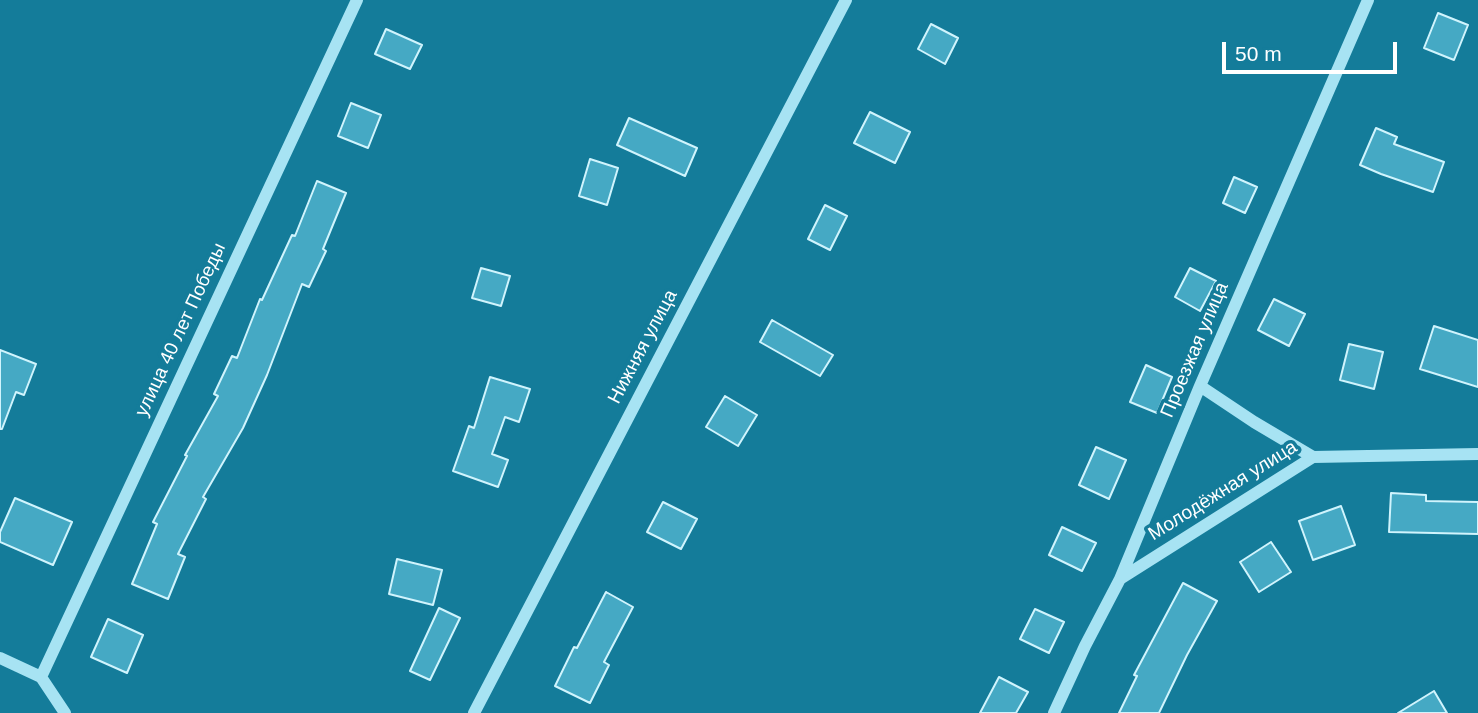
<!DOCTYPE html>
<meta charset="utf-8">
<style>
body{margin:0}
#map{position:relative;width:1478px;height:713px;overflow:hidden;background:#147c9a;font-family:Arial,sans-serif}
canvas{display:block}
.scale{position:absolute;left:1222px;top:42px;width:175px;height:32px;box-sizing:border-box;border:4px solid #fff;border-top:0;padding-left:9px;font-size:21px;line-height:24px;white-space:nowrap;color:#fff;-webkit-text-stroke:5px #147c9a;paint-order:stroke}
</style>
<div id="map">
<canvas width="1478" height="713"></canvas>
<div class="scale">50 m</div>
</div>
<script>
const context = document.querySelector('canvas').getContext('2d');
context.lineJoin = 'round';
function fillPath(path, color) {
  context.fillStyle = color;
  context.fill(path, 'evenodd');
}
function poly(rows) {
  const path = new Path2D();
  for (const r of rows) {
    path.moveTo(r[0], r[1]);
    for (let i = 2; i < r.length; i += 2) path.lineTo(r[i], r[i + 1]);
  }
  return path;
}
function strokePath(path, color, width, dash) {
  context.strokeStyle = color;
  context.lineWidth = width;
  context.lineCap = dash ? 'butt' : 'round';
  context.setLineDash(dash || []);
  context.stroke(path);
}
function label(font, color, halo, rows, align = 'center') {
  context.font = font + ' Arial,sans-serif';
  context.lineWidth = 7;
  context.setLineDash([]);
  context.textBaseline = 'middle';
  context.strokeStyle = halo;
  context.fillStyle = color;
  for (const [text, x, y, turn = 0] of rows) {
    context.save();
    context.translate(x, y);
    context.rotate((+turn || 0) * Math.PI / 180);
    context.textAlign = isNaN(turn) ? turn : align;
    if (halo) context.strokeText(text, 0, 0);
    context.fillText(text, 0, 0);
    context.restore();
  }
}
const building = poly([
 [1438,13,1468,25,1454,60,1424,48,1438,13],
 [931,24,958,38,945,64,918,49,931,24],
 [386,29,422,45,410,69,375,54,386,29],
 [351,103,381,115,368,148,338,136,351,103],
 [870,112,910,132,895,163,854,143,870,112],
 [629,118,697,148,685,176,617,145,629,118],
 [1376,128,1397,137,1394,144,1444,162,1433,192,1381,174,1360,165,1376,128],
 [590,159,618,168,607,205,579,196,590,159],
 [1234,177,1257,187,1245,213,1223,203,1234,177],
 [317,181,346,193,323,249,326,251,309,287,302,284,267,375,243,428,203,497,206,499,178,554,185,557,168,599,132,584,157,524,153,522,187,456,185,455,218,396,214,394,232,356,237,358,260,299,262,300,292,235,295,236,317,181],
 [825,205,847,216,830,250,808,239,825,205],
 [481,268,510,276,501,306,472,298,481,268],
 [1190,268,1216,281,1200,311,1175,297,1190,268],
 [1274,299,1305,314,1289,346,1258,330,1274,299],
 [772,320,833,355,820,376,760,342,772,320],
 [1434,326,1478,340,1478,387,1420,369,1434,326],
 [1349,344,1383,352,1374,389,1340,380,1349,344],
 [0,350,36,364,24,395,16,392,2,429,0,429,0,350],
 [1146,365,1172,377,1157,413,1130,402,1146,365],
 [490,377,530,389,519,422,505,417,492,454,508,460,498,487,453,471,469,426,474,428,490,377],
 [725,396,757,415,738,446,706,427,725,396],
 [1096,447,1126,460,1109,499,1079,485,1096,447],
 [1391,493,1426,495,1426,501,1478,502,1478,534,1389,532,1391,493],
 [15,498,72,522,53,565,0,542,0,532,15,498],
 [663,502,697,519,681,549,647,532,663,502],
 [1341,506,1355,545,1313,560,1299,521,1341,506],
 [1062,527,1096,543,1082,571,1049,555,1062,527],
 [1271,542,1291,572,1259,592,1240,562,1271,542],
 [397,559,442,570,433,605,389,594,397,559],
 [1183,583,1217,601,1187,655,1159,713,1119,713,1137,676,1134,675,1183,583],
 [606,592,633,607,604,662,609,665,590,703,555,686,574,647,577,648,606,592],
 [439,608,460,618,430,680,410,671,439,608],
 [1035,609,1064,622,1049,653,1020,639,1035,609],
 [108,619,143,635,127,673,91,657,108,619],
 [999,677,1028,692,1016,713,980,713,999,677],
 [1434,691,1447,713,1398,713,1434,691]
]);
fillPath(building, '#45a9c4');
strokePath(building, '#d0f4fd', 2);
strokePath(poly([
 [1200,386,1254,422,1313,457],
 [1120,579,1313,457,1478,454],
 [0,658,41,677,65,713],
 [41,677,357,0],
 [474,713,846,0],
 [1054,713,1085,646,1120,579,1200,386,1368,0]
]), '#a7e3f3', 12);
label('19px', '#fff', '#147c9a', [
 ["улица 40 лет Победы",181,330,-65],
 ["Нижняя улица",643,347,-62],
 ["Проезжая улица",1195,350,-67],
 ["Молодёжная улица",1223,491,-32]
]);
</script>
